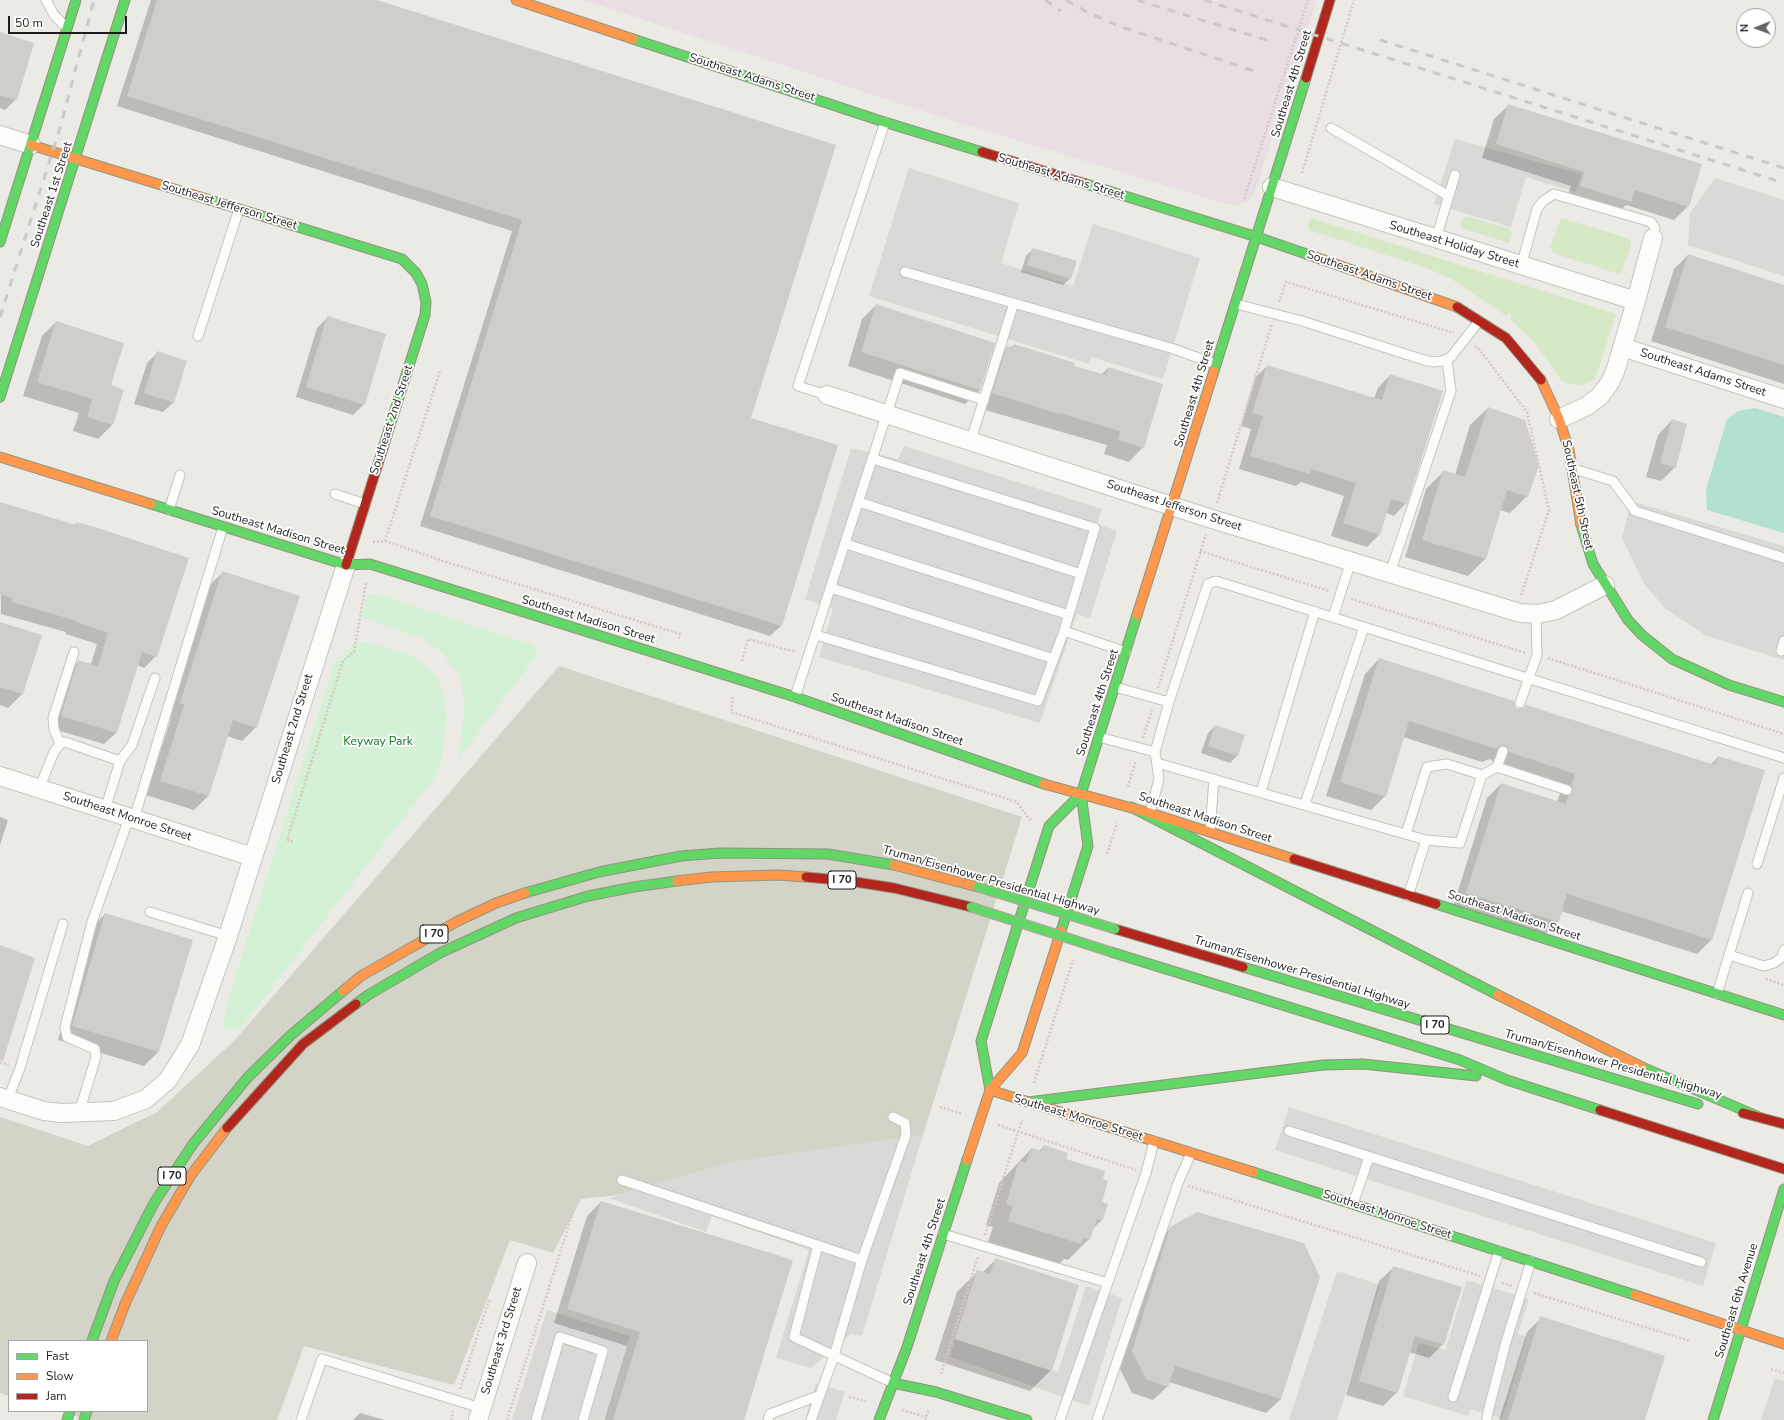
<!DOCTYPE html>
<style>
body{margin:0}
#map{position:relative;width:1784px;height:1420px;overflow:hidden;background:#ebeae5;font-family:"Nunito Sans",sans-serif}
canvas{display:block}
.legend{position:absolute;left:8px;top:1340px;width:140px;height:72px;box-sizing:border-box;background:#fff;border:1px solid #a5a5a5;margin:0;padding:5px 7px;list-style:none;font-size:12px;color:#1d1d1d}
.legend li{display:flex;align-items:center;gap:8px;height:20px}
.legend b{width:20px;border:1px solid #a5a5a5}
.north{position:absolute;left:1736px;top:8px;width:40px;height:40px;box-sizing:border-box;background:#fff;border:1px solid #a5a5a5;border-radius:50%;rotate:269deg;font-size:11px;font-weight:700;line-height:16px;text-align:center;color:#1d1d1d}
.north::after{content:'';display:block;margin:auto;width:14px;height:18px;background:#656563;clip-path:polygon(50% 0,100% 100%,50% 72%,0 100%)}
.scale{position:absolute;left:8px;top:16px;width:119px;height:18px;box-sizing:border-box;border:2px solid #1d1d1d;border-top:0;padding-left:5px;font-size:12px;line-height:14px;white-space:nowrap;color:#1d1d1d;-webkit-text-stroke:3px #fff;paint-order:stroke}
</style>
<div id="map">
<canvas width="1784" height="1420"></canvas>
<ul class="legend">
<li><b style="height:5px;background:#63d668"></b>Fast</li>
<li><b style="height:5px;background:#ff974d"></b>Slow</li>
<li><b style="height:5px;background:#b3261e"></b>Jam</li>
</ul>
<div class="north">N</div>
<div class="scale">50 m</div>
</div>
<script>
const context = document.querySelector('canvas').getContext('2d');
context.lineJoin = 'round';
function fillPath(path, color) {
  context.fillStyle = color;
  context.fill(path, 'evenodd');
}
function poly(rows) {
  const path = new Path2D();
  for (const r of rows) {
    path.moveTo(r[0], r[1]);
    for (let i = 2; i < r.length; i += 2) path.lineTo(r[i], r[i + 1]);
  }
  return path;
}
function strokePath(path, color, width, dash) {
  context.strokeStyle = color;
  context.lineWidth = width;
  context.lineCap = dash ? 'butt' : 'round';
  context.setLineDash(dash || []);
  context.stroke(path);
}
function label(font, color, halo, rows, align = 'center') {
  context.font = font + ' "Nunito Sans",sans-serif';
  context.lineWidth = 3.5;
  context.setLineDash([]);
  context.textBaseline = 'middle';
  context.strokeStyle = halo;
  context.fillStyle = color;
  for (const [text, x, y, turn = 0] of rows) {
    context.save();
    context.translate(x, y);
    context.rotate((+turn || 0) * Math.PI / 180);
    context.textAlign = isNaN(turn) ? turn : align;
    if (halo) context.strokeText(text, 0, 0);
    context.fillText(text, 0, 0);
    context.restore();
  }
}
fillPath(poly([
 [1455,139,1581,174,1576,192,1526,177,1511,227,1434,204],
 [909,168,1019,203,1001,263,1073,286,1093,224,1200,258,1163,379,1091,357,1089,364,869,296],
 [1715,178,1784,200,1784,276,1688,245,1690,213],
 [904,446,1102,509,1097,524,1117,531,1090,618,1077,614,1040,723,819,657,833,609,805,599,851,448,898,459],
 [1631,501,1784,546,1784,660,1707,636,1666,609,1644,584,1622,538],
 [1289,1107,1716,1243,1703,1286,1275,1150],
 [923,1135,862,1336,851,1334,811,1368,776,1358,809,1250,712,1216,706,1232,609,1198,733,1162],
 [1337,1271,1380,1285,1337,1420,1289,1420],
 [1467,1280,1529,1299,1518,1334,1527,1337,1502,1419,1470,1409,1468,1416,1403,1396,1419,1343,1445,1350],
 [1086,1286,1122,1298,1089,1406,950,1357,955,1339,1058,1372],
 [547,1310,630,1336,603,1420,512,1420],
 [1775,1378,1784,1381,1784,1420,1761,1420],
 [816,1383,845,1392,836,1420,805,1420]
]), '#dad9d7');
fillPath(poly([
 [583,0,1317,0,1254,194,1247,201,1238,205,1227,204,963,124]
]), '#e8dee3');
fillPath(poly([
 [559,666,1022,817,923,1135,733,1162,618,1195,581,1199,553,1253,510,1240,454,1385,304,1346,277,1420,88,1420,59,1411,147,1411,147,1341,9,1341,9,1396,0,1393,0,1117,88,1146,157,1112,236,1039]
]), '#d3d3c7');
fillPath(poly([
 [1466,216,1510,229,1512,234,1509,243,1461,228,1462,219],
 [1311,218,1616,314,1597,374,1594,380,1581,385,1569,384,1563,382,1532,340,1510,319,1512,317,1509,313,1506,316,1453,280,1429,269,1309,230,1308,225],
 [1561,218,1627,238,1631,242,1631,246,1622,272,1619,274,1553,253,1550,247]
]), '#d6e8c5');
fillPath(poly([
 [369,594,377,594,531,644,537,650,537,654,535,658,459,758,465,700,459,676,441,651,421,638,363,618,365,603],
 [363,642,381,645,413,657,429,668,439,682,444,696,447,717,441,764,434,779,240,1029,225,1029,224,1019,227,1003,334,664,351,645]
]), '#d4f1d6');
fillPath(poly([
 [1755,408,1784,417,1784,533,1707,510,1706,490,1727,419,1738,411]
]), '#b2e1d0');
fillPath(poly([
 [151,0,374,0,749,419,837,446,781,626,770,636,420,526,512,231,117,106],
 [0,33,16,99,5,110,0,108],
 [1509,105,1688,206,1674,220,1626,205,1616,215,1566,200,1571,186,1482,158,1494,119],
 [1033,249,1070,279,1063,285,1021,272,1026,256],
 [1688,255,1784,286,1784,384,1651,341,1674,269],
 [876,305,980,390,965,404,848,366,862,319],
 [328,317,364,404,353,415,296,397,317,328],
 [56,322,110,386,112,425,98,439,73,431,79,413,23,396,42,336],
 [1014,345,1072,367,1101,375,1108,368,1143,447,1129,462,1104,454,1107,445,978,408,993,362,1007,348,1010,348],
 [158,352,174,402,163,412,134,404,147,363],
 [1267,366,1374,399,1378,388,1390,375,1406,503,1394,516,1386,513,1379,535,1367,547,1331,536,1344,496,1301,482,1296,486,1239,469,1251,429,1241,426,1255,378],
 [1488,408,1527,496,1510,513,1500,510,1485,559,1468,576,1405,557,1426,489,1443,472,1455,475,1470,425],
 [1672,420,1675,467,1661,481,1646,477,1658,435],
 [0,503,74,525,77,523,156,656,144,668,137,665,116,733,104,744,50,728,67,672,79,661,91,664,97,644,66,634,66,632,1,614],
 [222,573,256,727,242,741,227,736,208,796,194,810,146,795,171,719,166,717,208,587],
 [0,623,41,636,22,694,8,708,0,705],
 [1379,659,1518,710,1710,765,1718,757,1711,940,1697,954,1561,911,1558,921,1544,935,1453,907,1487,798,1501,784,1557,802,1562,788,1495,766,1494,762,1490,759,1482,762,1403,737,1385,796,1371,810,1326,796,1365,674],
 [1215,726,1244,735,1237,756,1230,763,1201,753,1208,733],
 [0,817,8,820,0,845],
 [105,914,192,940,158,1052,144,1066,58,1040,91,928],
 [1044,1146,1102,1180,1101,1202,1107,1204,1102,1220,1092,1229,1089,1239,1068,1260,1064,1259,1059,1264,988,1242,993,1227,986,1225,999,1183,1031,1149,1039,1151],
 [601,1202,743,1420,604,1420,627,1346,554,1323,587,1216],
 [1171,1227,1319,1277,1281,1399,1266,1413,1169,1382,1168,1386,1153,1400,1132,1393,1118,1365,1157,1242],
 [996,1259,1051,1370,1030,1391,935,1360,957,1292,978,1271,983,1272],
 [1394,1267,1443,1344,1429,1358,1409,1352,1397,1392,1383,1406,1346,1395,1379,1281],
 [1541,1318,1644,1420,1499,1420,1527,1332],
 [360,1413,385,1420,353,1420]
]), '#0003');
fillPath(poly([
 [157,0,377,0,836,145,751,418,838,445,782,626,430,516,522,220,127,96],
 [0,32,34,43,17,100,0,95],
 [1508,104,1702,164,1689,207,1635,190,1631,202,1580,186,1584,172,1496,144],
 [1033,248,1077,261,1071,279,1027,265],
 [1688,254,1784,285,1784,365,1665,327],
 [876,304,995,343,980,390,861,352],
 [327,316,386,334,365,405,306,387],
 [56,321,124,343,111,385,124,390,113,425,87,417,92,399,37,382],
 [1014,344,1075,363,1074,366,1106,375,1108,367,1163,384,1144,448,1118,440,1120,431,1059,413,1059,414,992,393,1007,346,1012,348],
 [157,351,187,361,174,403,144,393],
 [1267,365,1382,400,1390,374,1443,391,1407,504,1391,499,1380,535,1343,523,1356,483,1311,469,1310,474,1250,456,1263,416,1252,413],
 [1488,407,1525,420,1539,465,1528,497,1507,490,1486,559,1422,540,1443,470,1465,477],
 [1672,419,1687,424,1676,468,1660,463],
 [0,502,76,525,76,522,98,528,189,558,157,657,142,652,117,733,61,716,78,660,98,666,108,633,77,622,77,621,12,602,13,598,0,594],
 [222,571,300,596,257,728,233,720,209,796,160,781,184,705,180,703],
 [0,622,42,635,23,694,0,687],
 [1379,658,1514,701,1515,707,1518,709,1524,708,1526,705,1715,765,1718,756,1765,770,1712,940,1567,894,1559,922,1466,893,1501,783,1566,804,1568,796,1573,791,1571,786,1575,774,1509,752,1508,748,1505,745,1500,746,1497,749,1409,721,1386,797,1340,782],
 [1215,725,1245,735,1238,756,1208,746],
 [105,913,193,940,159,1052,72,1026],
 [0,945,35,958,3,1061,0,1060],
 [1044,1145,1068,1153,1066,1159,1105,1171,1103,1179,1108,1181,1102,1202,1108,1204,1103,1220,1097,1219,1090,1240,1083,1238,1081,1244,1008,1221,1013,1206,1006,1204,1019,1161,1026,1163,1031,1148,1042,1151],
 [601,1201,793,1260,744,1420,613,1420,640,1332,567,1309],
 [1197,1212,1304,1243,1320,1277,1281,1399,1175,1366,1168,1387,1146,1379,1132,1351,1170,1227],
 [995,1258,1079,1285,1052,1371,955,1339,977,1270,990,1274],
 [1393,1266,1462,1287,1444,1345,1415,1336,1398,1393,1359,1381],
 [1540,1316,1665,1356,1645,1420,1508,1420]
]), '#d0cecb');
const lane = poly([
 [46,0,54,15,66,27],
 [1331,128,1449,196],
 [1436,239,1455,175],
 [1521,266,1537,209,1543,201,1554,194,1651,222,1655,228,1653,238],
 [905,272,1174,349,1215,364],
 [1236,304,1302,321,1424,360,1433,362,1442,361,1451,357,1479,321],
 [198,336,239,209],
 [827,395,798,386,885,122],
 [971,440,1014,303],
 [873,459,1095,528,1064,631],
 [1574,469,1613,481,1635,511,1784,558],
 [335,494,365,504],
 [859,502,1081,574],
 [169,510,180,475],
 [846,544,1069,615],
 [1390,573,1451,391,1447,360],
 [831,588,1054,659],
 [1333,617,1351,561],
 [816,635,1038,701,1064,631,1126,652],
 [1781,651,1784,641],
 [1115,687,1169,702],
 [795,697,900,373,984,400],
 [1520,703,1537,655,1536,614],
 [1099,737,1155,752],
 [60,744,54,729,53,718,74,652],
 [1157,763,1426,840,1408,896],
 [1497,767,1567,790],
 [39,789,54,752,60,744,65,742,120,761],
 [1261,792,1315,611],
 [1305,804,1364,627],
 [105,810,120,761,132,745,155,678],
 [1150,813,1159,779,1155,752,1169,702,1208,584,1216,581,1784,758],
 [134,819,223,527],
 [1210,832,1214,779],
 [1406,834,1427,767,1447,764,1482,775],
 [1426,840,1460,843,1482,775,1497,767,1503,751],
 [1757,864,1784,778],
 [150,912,228,936],
 [1729,955,1764,966,1774,963,1782,957,1784,950],
 [1717,994,1748,893],
 [8,1099,20,1068,63,924],
 [79,1113,96,1057,95,1049,67,1037,65,1027,92,922,129,818],
 [1289,1131,1701,1262],
 [622,1180,862,1260],
 [1353,1204,1369,1157],
 [943,1234,1108,1283],
 [818,1245,794,1337,893,1383],
 [1453,1397,1499,1251],
 [301,1420,322,1359,481,1408],
 [536,1420,560,1337,603,1351,583,1420],
 [768,1420,770,1414,818,1396],
 [811,1420,834,1356,862,1260,906,1135,905,1123,893,1117],
 [1060,1420,1146,1173,1154,1141],
 [1097,1420,1178,1183,1191,1153],
 [1487,1420,1487,1416,1506,1342,1531,1261]
]);
const street = poly([
 [0,135,31,145],
 [1272,187,1636,301],
 [1622,347,1784,399],
 [827,395,1212,519,1520,613,1538,614,1556,610,1605,585],
 [1559,419,1587,406,1600,396,1609,384,1615,372,1636,301,1653,238],
 [0,776,253,857],
 [0,1097,44,1111,61,1113,114,1111,146,1099,168,1080,190,1045,228,936,346,565],
 [478,1420,527,1263]
]);
const fast = poly([
 [633,39,881,121,982,152],
 [1086,184,1257,237,1315,257],
 [210,200,402,259,416,273,422,284,426,302,425,315,383,448],
 [0,242,76,0],
 [1214,371,1306,78],
 [0,397,125,0],
 [151,504,346,565,370,564,652,652],
 [1581,525,1593,564,1628,620,1642,635,1672,659,1729,685,1784,702],
 [652,652,795,697,1044,784],
 [1131,807,1498,995],
 [525,893,599,872,681,856,720,853,828,854,894,865],
 [1436,904,1784,1015],
 [1061,931,1088,846,1081,794,1137,615],
 [1111,952,1460,1060,1507,1080,1600,1110],
 [1243,967,1698,1104],
 [356,1004,368,995,440,953,516,918,588,896,634,887,677,881],
 [1642,1067,1757,1116],
 [990,1090,981,1041,1049,826,1081,794],
 [1028,1102,1323,1065,1363,1064,1476,1076],
 [1253,1172,1635,1295],
 [92,1341,114,1281,154,1203,193,1144,248,1077,291,1035,343,991],
 [893,1383,936,1392,1027,1420],
 [67,1420,70,1411],
 [84,1420,87,1411],
 [879,1420,907,1347,967,1160],
 [1713,1420,1784,1189]
]);
const slow = poly([
 [516,0,633,39],
 [31,145,210,200],
 [1315,257,1457,307],
 [1541,380,1559,419,1569,450,1581,525],
 [0,457,151,504],
 [1137,615,1214,371],
 [1044,784,1150,813,1294,859],
 [894,865,978,887],
 [677,881,711,877,778,875,806,877],
 [343,991,361,976,456,922,496,903,525,893],
 [1498,995,1642,1067],
 [990,1090,1253,1172],
 [967,1160,990,1090,1022,1053,1061,931],
 [1635,1295,1784,1344],
 [111,1341,125,1304,161,1226,191,1175,227,1128]
]);
const jam = poly([
 [1306,78,1330,0],
 [982,152,1086,184],
 [1457,307,1506,338,1541,380],
 [346,565,383,448],
 [1294,859,1436,904],
 [806,877,849,881,894,888,971,907],
 [1115,929,1243,967],
 [1600,1110,1784,1169],
 [1743,1113,1784,1124],
 [227,1128,303,1044,356,1004]
]);
strokePath(lane, '#c4c4c1', 11);
strokePath(street, '#c4c4c1', 20);
strokePath(fast, '#91947e', 11);
strokePath(slow, '#91947e', 11);
strokePath(jam, '#91947e', 11);
strokePath(poly([
 [1302,173,1354,0],
 [1244,199,1308,0],
 [1279,302,1286,282,1454,333],
 [1475,346,1479,349,1527,412,1549,510,1521,596],
 [1217,503,1272,324],
 [385,541,440,371],
 [373,542,385,541,446,562,680,634,678,640],
 [1200,551,1329,591],
 [1351,599,1526,653],
 [1548,658,1784,734],
 [742,661,748,639,796,652],
 [1158,688,1206,534],
 [733,697,731,712,1017,802,1029,819,1032,820],
 [1143,738,1152,710],
 [1128,787,1136,760],
 [293,842,287,840,343,661,354,652,366,583],
 [1107,854,1117,823],
 [1766,979,1784,985],
 [0,1062,9,1065],
 [1034,1083,1073,960],
 [940,1107,963,1114],
 [998,1125,1136,1170],
 [1188,1186,1480,1276],
 [985,1235,1022,1120],
 [1502,1283,1512,1286],
 [1534,1293,1690,1341],
 [1771,1369,1784,1373],
 [941,1374,978,1257],
 [460,1389,489,1300],
 [849,1397,866,1401],
 [902,1410,926,1417],
 [451,1420,453,1411],
 [507,1420,573,1212],
 [925,1420,929,1409]
]), '#d5c9c6', 2.5, [2, 2]);
strokePath(lane, '#fcfcfb', 9);
strokePath(street, '#fcfcfb', 18);
strokePath(fast, '#63d668', 9);
strokePath(slow, '#ff974d', 9);
strokePath(jam, '#b3261e', 9);
strokePath(poly([
 [1045,0,1061,11],
 [1066,0,1087,12,1119,26,1254,71],
 [1137,0,1273,42],
 [1204,0,1784,183],
 [1380,40,1784,168],
 [0,317,60,128,94,0]
]), '#cacac9', 3, [8, 8]);
const fastBridge = poly([
 [978,887,1115,929],
 [971,907,1111,952]
]);
strokePath(fastBridge, '#be9fa5', 11, []);
strokePath(fastBridge, '#63d668', 9);
for (const [x, y, w] of [
 [842,880,28],
 [434,934,28],
 [1435,1025,28],
 [172,1176,28]
]) {
  const box = new Path2D();
  box.roundRect(x - w / 2, y - 9, w, 18, 3);
  context.fillStyle = '#fff';
  context.fill(box);
  strokePath(box, '#1d1d1d', 1);
}
label('bold 11px', '#1d1d1d', null, [
 ["I 70",842,880],
 ["I 70",434,934],
 ["I 70",1435,1025],
 ["I 70",172,1176]
]);
label('12px', '#1d1d1d', '#fff', [
 ["Southeast Adams Street",752,78,18],
 ["Southeast 4th Street",1292,84,-73],
 ["Southeast Adams Street",1061,177,17],
 ["Southeast 1st Street",52,195,-72],
 ["Southeast Jefferson Street",229,206,17],
 ["Southeast Holiday Street",1454,245,17],
 ["Southeast Adams Street",1369,276,19],
 ["Southeast Adams Street",1703,373,18],
 ["Southeast 4th Street",1195,394,-73],
 ["Southeast 2nd Street",392,420,-72],
 ["Southeast 5th Street",1577,495,78],
 ["Southeast Jefferson Street",1174,506,18],
 ["Southeast Madison Street",278,531,17],
 ["Southeast Madison Street",588,620,17],
 ["Southeast 4th Street",1098,703,-72],
 ["Southeast Madison Street",897,720,19],
 ["Southeast 2nd Street",293,729,-73],
 ["Southeast Monroe Street",127,817,18],
 ["Southeast Madison Street",1205,818,18],
 ["Truman/Eisenhower Presidential Highway",991,881,16],
 ["Southeast Madison Street",1514,916,18],
 ["Truman/Eisenhower Presidential Highway",1302,973,17],
 ["Truman/Eisenhower Presidential Highway",1613,1065,16],
 ["Southeast Monroe Street",1078,1118,17],
 ["Southeast Monroe Street",1387,1215,18],
 ["Southeast 4th Street",925,1252,-72],
 ["Southeast 6th Avenue",1737,1301,-73],
 ["Southeast 3rd Street",502,1341,-73]
]);
label('12px', '#117520', '#fff', [
 ["Keyway Park",378,742]
]);
</script>
